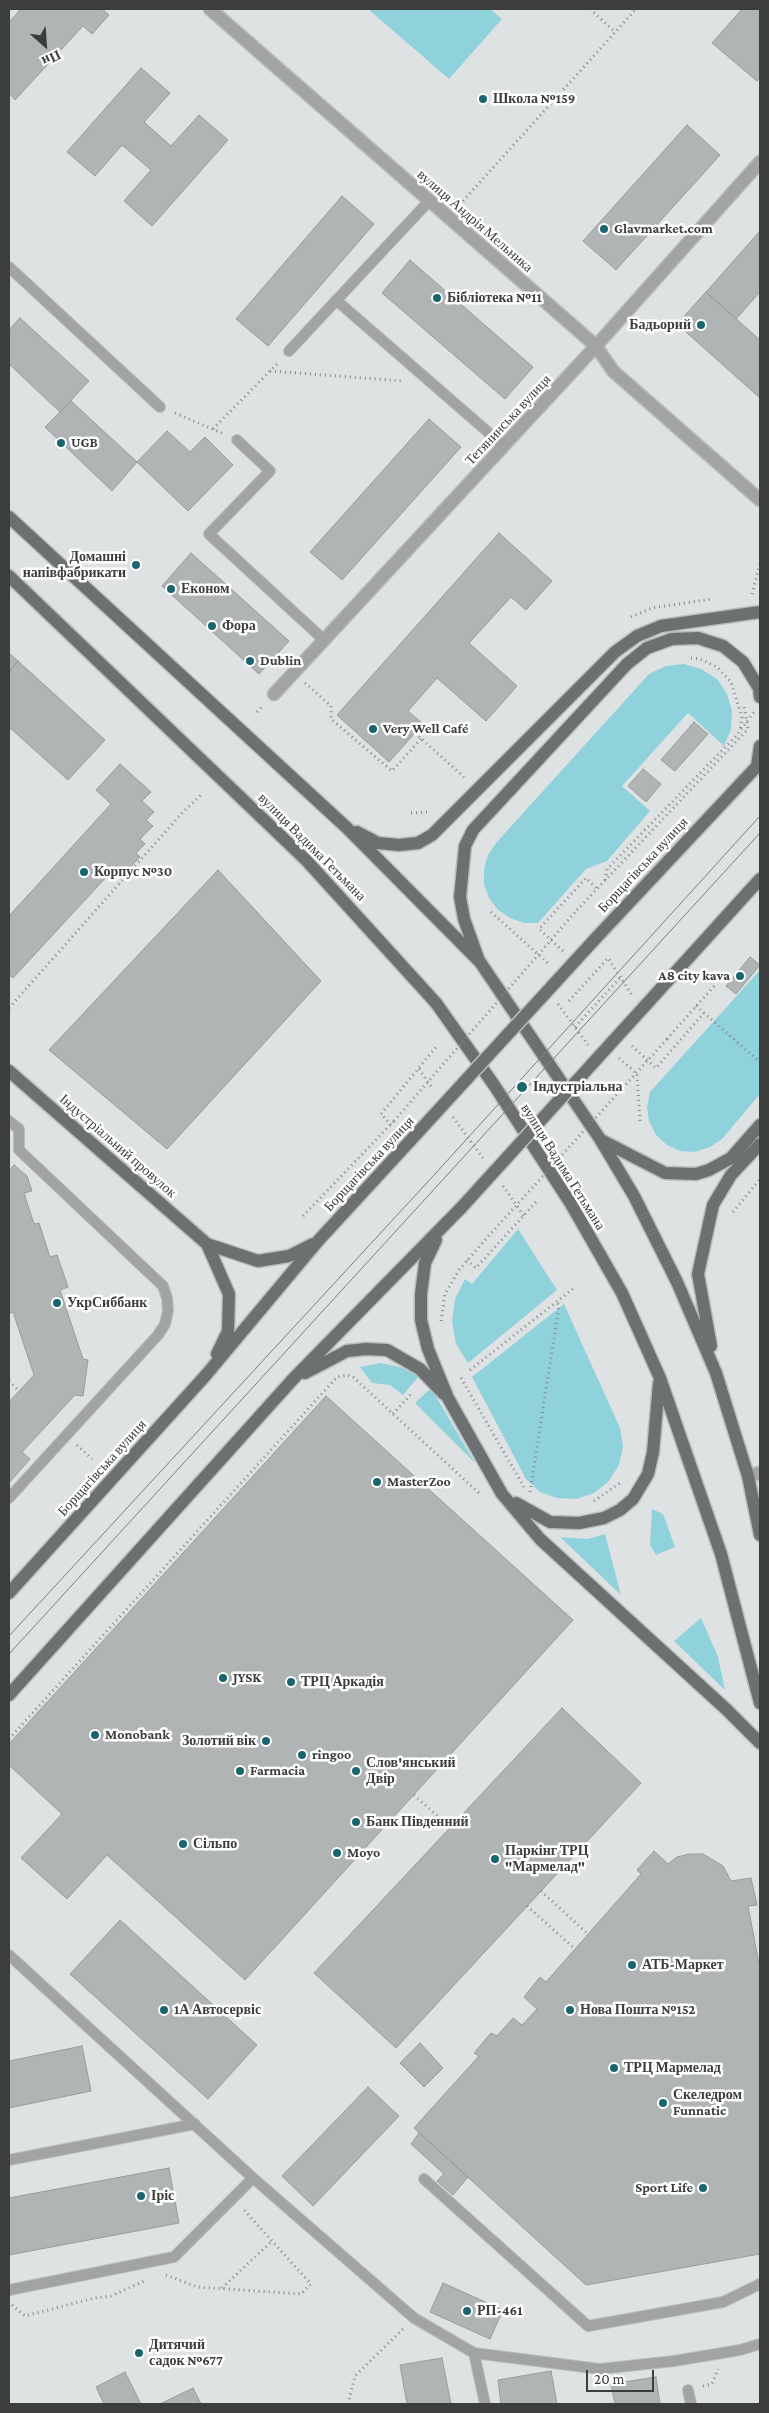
<!DOCTYPE html>
<meta charset="utf-8">
<style>
body{margin:0}
#map{position:relative;width:769px;height:2413px;overflow:hidden;background:#dee2e3;font-family:"Crimson Pro",serif}
canvas{display:block}
.frame{position:absolute;inset:0;border:10px solid #3c3d3d;pointer-events:none}
.north{position:absolute;left:20px;top:20px;width:50px;height:50px;-webkit-text-stroke:4px #fff;paint-order:stroke;rotate:154deg;font-size:14px;font-weight:700;line-height:20px;text-align:center;color:#3c3d3d}
.north::after{content:'';display:block;margin:auto;width:18px;height:22px;background:#3c3d3d;clip-path:polygon(50% 0,100% 100%,50% 72%,0 100%)}
.scale{position:absolute;left:586px;top:2370px;width:68px;height:22px;box-sizing:border-box;border:2px solid #3c3d3d;border-top:0;padding-left:6px;font-size:15px;line-height:18px;white-space:nowrap;color:#3c3d3d;-webkit-text-stroke:4px #fff;paint-order:stroke}
</style>
<div id="map">
<canvas width="769" height="2413"></canvas>
<div class="frame"></div>
<div class="north">Пн</div>
<div class="scale">20 m</div>
</div>
<script>
const context = document.querySelector('canvas').getContext('2d');
context.lineJoin = 'round';
function fillPath(path, color) {
  context.fillStyle = color;
  context.fill(path, 'evenodd');
}
function poly(rows) {
  const path = new Path2D();
  for (const r of rows) {
    path.moveTo(r[0], r[1]);
    for (let i = 2; i < r.length; i += 2) path.lineTo(r[i], r[i + 1]);
  }
  return path;
}
function strokePath(path, color, width, dash) {
  context.strokeStyle = color;
  context.lineWidth = width;
  context.lineCap = dash ? 'butt' : 'round';
  context.setLineDash(dash || []);
  context.stroke(path);
}
function label(font, color, halo, rows, align = 'center') {
  context.font = font + ' "Crimson Pro",serif';
  context.lineWidth = 5;
  context.setLineDash([]);
  context.textBaseline = 'middle';
  context.strokeStyle = halo;
  context.fillStyle = color;
  for (const [text, x, y, turn = 0] of rows) {
    context.save();
    context.translate(x, y);
    context.rotate((+turn || 0) * Math.PI / 180);
    context.textAlign = isNaN(turn) ? turn : align;
    if (halo) context.strokeText(text, 0, 0);
    context.fillText(text, 0, 0);
    context.restore();
  }
}
fillPath(poly([
 [368,9,490,9,502,19,449,79],
 [684,664,701,669,717,679,727,694,732,711,731,729,724,746,688,713,622,786,650,811,607,861,586,869,538,923,524,923,510,918,498,910,489,898,484,884,484,869,488,855,496,843,649,674,666,666],
 [760,970,760,1094,722,1139,710,1147,695,1152,680,1151,667,1145,656,1135,649,1121,647,1107,650,1092],
 [518,1229,557,1290,468,1363,456,1344,452,1321,455,1299,465,1279,472,1284],
 [564,1304,620,1428,623,1447,619,1465,609,1481,594,1493,576,1499,557,1498,540,1492,526,1479,472,1377],
 [380,1363,400,1367,419,1376,403,1395,390,1385,372,1383,360,1367],
 [431,1388,475,1463,415,1403],
 [652,1509,663,1514,675,1547,656,1555,650,1545],
 [605,1534,621,1595,560,1537,588,1539],
 [701,1618,718,1657,725,1690,674,1641]
]), '#8fd2dc');
const building = poly([
 [21,9,102,9,109,15,92,34,83,26,15,100,9,93,9,22,21,9],
 [742,9,760,9,760,77,757,81,712,43,742,9],
 [141,68,170,93,144,122,171,146,199,115,228,140,152,226,124,201,151,170,122,145,95,176,67,152,141,68],
 [687,125,720,155,616,270,583,241,687,125],
 [342,196,374,224,268,346,236,319,342,196],
 [760,231,760,292,736,319,706,292,760,231],
 [410,260,533,367,505,399,382,293,410,260],
 [706,292,760,340,760,398,677,324,706,292],
 [20,318,89,381,60,412,9,364,9,330,20,318],
 [71,401,137,462,112,491,45,427,71,401],
 [429,419,461,447,342,580,310,552,429,419],
 [167,431,190,452,205,437,233,465,188,511,137,462,167,431],
 [499,533,552,581,526,610,511,597,469,643,517,686,486,721,437,678,408,711,423,724,389,762,337,715,499,533],
 [191,553,289,641,259,674,162,586,191,553],
 [9,653,18,661,9,672,9,653],
 [18,661,105,740,68,780,9,727,9,672,18,661],
 [694,722,708,734,675,771,661,760,694,722],
 [120,764,151,792,142,801,154,812,146,820,153,826,140,839,145,844,136,853,140,857,124,874,120,871,113,878,109,874,13,978,9,975,9,916,111,804,96,790,120,764],
 [643,769,661,784,646,802,628,786,643,769],
 [218,870,321,981,167,1149,49,1050,218,870],
 [750,957,760,965,736,994,726,986,750,957],
 [14,1165,27,1176,32,1191,24,1193,34,1224,39,1223,50,1257,57,1255,68,1287,60,1290,83,1359,88,1360,83,1396,75,1395,22,1452,30,1459,9,1483,9,1402,34,1375,13,1312,10,1313,9,1310,9,1171,14,1165],
 [326,1396,573,1620,245,1980,107,1855,67,1899,21,1858,62,1814,9,1765,9,1744,326,1396],
 [562,1708,641,1783,396,2048,314,1973,562,1708],
 [654,1851,668,1864,677,1857,690,1854,703,1854,723,1866,731,1881,751,1878,757,1905,748,1906,760,1969,760,2254,586,2285,414,2128,479,2056,474,2053,491,2033,497,2036,513,2018,522,2025,537,2009,524,1997,540,1977,546,1982,641,1874,637,1870,654,1851],
 [120,1920,257,2045,208,2099,70,1974,120,1920],
 [420,2043,443,2068,424,2087,400,2063,420,2043],
 [82,2046,91,2091,9,2108,9,2061,82,2046],
 [368,2087,399,2116,313,2206,282,2176,368,2087],
 [419,2133,468,2177,453,2195,437,2181,444,2174,411,2144,419,2133],
 [169,2168,179,2223,9,2255,9,2198,169,2168],
 [443,2283,503,2310,490,2339,430,2312,443,2283],
 [442,2358,451,2404,407,2404,400,2365,442,2358],
 [551,2371,557,2404,501,2404,498,2380,551,2371],
 [125,2372,141,2404,104,2404,96,2387,125,2372],
 [656,2377,660,2404,615,2404,611,2384,656,2377],
 [193,2388,201,2404,160,2404,193,2388]
]);
fillPath(building, '#b0b4b4');
strokePath(building, '#979b9b', 1);
const service = poly([
 [9,267,160,407],
 [336,300,504,446],
 [289,351,429,201],
 [237,440,270,471,209,534,324,640],
 [9,1121,19,1129,19,1150,163,1286,167,1298,168,1311,165,1324,158,1335,9,1498],
 [9,1955,253,2178,414,2318,474,2353,485,2404],
 [9,2160,195,2124],
 [424,2179,588,2326,723,2302,760,2284],
 [9,2290,174,2257,253,2178],
 [474,2353,600,2369,674,2361,740,2350,760,2344],
 [688,2390,691,2404]
]);
const minor = poly([
 [210,9,596,346,613,371,760,500],
 [274,694,596,346,760,162],
 [748,1476,760,1473]
]);
const primary = poly([
 [9,517,346,827,480,962,600,1139,634,1196,677,1282,716,1373,748,1476,760,1535],
 [9,576,306,860,436,1003,494,1085,571,1204,622,1293,660,1378,721,1554,760,1703],
 [757,766,760,746],
 [357,832,378,843,399,845,418,843,432,835,615,652,637,636,661,626,760,612],
 [596,938,760,763],
 [478,958,464,919,460,897,465,846,473,830,627,664,647,648,672,639,698,638,723,646,743,662,759,688,760,697],
 [644,1007,760,879],
 [9,1071,207,1244,258,1261,289,1256,313,1244],
 [601,1140,665,1173,696,1174,709,1170,731,1158,760,1125],
 [436,1240,425,1263,421,1294,421,1320,428,1349,448,1398,502,1494,540,1539,727,1710,760,1743],
 [207,1244,229,1294,228,1331,217,1354],
 [711,1346,698,1274,713,1205,731,1175,760,1144],
 [305,1373,347,1351,366,1349,387,1350,420,1369,444,1394],
 [516,1503,550,1522,579,1523,604,1518,620,1510,633,1499,648,1474,653,1452,659,1383],
 [9,1593,206,1375,318,1241,410,1141],
 [9,1695,294,1378,461,1208]
]);
strokePath(service, '#babebe', 12);
strokePath(minor, '#babebe', 15);
strokePath(primary, '#babebe', 15);
strokePath(poly([
 [590,9,615,32],
 [463,201,636,9],
 [270,371,404,381],
 [175,413,224,434],
 [213,429,278,363],
 [752,594,760,564],
 [631,617,652,608,712,599],
 [691,658,700,659,717,667,731,682,742,717,740,731],
 [305,683,331,706,331,719,392,771,421,739],
 [257,712,263,706],
 [415,733,466,779],
 [411,813,431,812],
 [605,880,607,869,736,736,754,712],
 [577,910,748,729,744,706],
 [491,912,550,965],
 [563,951,539,929,586,878,597,889],
 [569,1001,608,958,632,995],
 [558,1004,588,1045],
 [696,1006,760,1062],
 [9,1008,183,812,201,795],
 [575,1027,621,977],
 [667,1039,715,985],
 [632,1046,656,1068,704,1013],
 [619,1058,637,1074,640,1121],
 [419,1069,433,1089],
 [453,1117,483,1158],
 [391,1125,381,1114,436,1047],
 [503,1186,524,1216],
 [733,1212,760,1179],
 [303,1216,394,1121],
 [467,1260,476,1268,536,1202],
 [441,1321,445,1294,459,1270,485,1240],
 [470,1370,574,1288],
 [461,1378,524,1487],
 [9,1381,19,1391],
 [393,1414,411,1394],
 [77,1445,92,1459],
 [530,1492,559,1306,557,1302],
 [594,1501,620,1483],
 [9,1739,337,1377,347,1375,353,1377,480,1494],
 [414,1795,450,1827],
 [541,1891,588,1934],
 [527,1906,575,1949],
 [166,2275,197,2287,301,2294,311,2284,244,2210],
 [222,2288,272,2241],
 [12,2305,25,2316,94,2298,111,2296,144,2281],
 [703,2386,712,2384,718,2369],
 [348,2404,355,2376,404,2328]
]), '#868888', 3, [1, 4]);
strokePath(service, '#a2a3a4', 10);
strokePath(minor, '#a2a3a4', 12);
strokePath(primary, '#6d7070', 12);
strokePath(poly([
 [9,1636,435,1174,760,816],
 [9,1654,760,833]
]), '#7d7f80', 1);
const primaryBridge = poly([
 [410,1141,596,938],
 [461,1208,644,1007]
]);
strokePath(primaryBridge, '#babebe', 15, []);
strokePath(poly([
 [394,1121,577,910],
 [485,1240,667,1039]
]), '#868888', 3, [1, 4]);
strokePath(primaryBridge, '#6d7070', 12);
for (const [x, y, r, color] of [
 [483,99,5,"#1a666f"],
 [604,229,5,"#1a666f"],
 [437,298,5,"#1a666f"],
 [701,325,5,"#1a666f"],
 [61,443,5,"#1a666f"],
 [136,565,5,"#1a666f"],
 [171,589,5,"#1a666f"],
 [212,626,5,"#1a666f"],
 [250,661,5,"#1a666f"],
 [373,729,5,"#1a666f"],
 [84,872,5,"#1a666f"],
 [740,976,5,"#1a666f"],
 [522,1087,6,"#1a666f"],
 [57,1303,5,"#1a666f"],
 [377,1482,5,"#1a666f"],
 [223,1678,5,"#1a666f"],
 [291,1682,5,"#1a666f"],
 [95,1735,5,"#1a666f"],
 [266,1741,5,"#1a666f"],
 [302,1755,5,"#1a666f"],
 [240,1771,5,"#1a666f"],
 [356,1771,5,"#1a666f"],
 [356,1822,5,"#1a666f"],
 [183,1844,5,"#1a666f"],
 [337,1853,5,"#1a666f"],
 [495,1859,5,"#1a666f"],
 [632,1965,5,"#1a666f"],
 [164,2010,5,"#1a666f"],
 [570,2010,5,"#1a666f"],
 [614,2068,5,"#1a666f"],
 [663,2103,5,"#1a666f"],
 [703,2188,5,"#1a666f"],
 [141,2196,5,"#1a666f"],
 [467,2311,5,"#1a666f"],
 [139,2353,5,"#1a666f"]
]) {
  const dot = new Path2D();
  dot.arc(x, y, r, 0, 2 * Math.PI);
  context.fillStyle = color;
  context.fill(dot);
  strokePath(dot, '#fff', 2);
}
label('bold 14px', '#3c3d3d', '#fff', [
 ["Школа №159",493,99],
 ["Glavmarket.com",614,229],
 ["Бібліотека №11",447,298],
 ["Бадьорий",691,325,"right"],
 ["UGB",71,443],
 ["Домашні",126,557,"right"],
 ["напівфабрикати",126,573,"right"],
 ["Економ",181,589],
 ["Фора",222,626],
 ["Dublin",260,661],
 ["Very Well Café",383,729],
 ["Корпус №30",94,872],
 ["A8 city kava",730,976,"right"],
 ["Індустріальна",533,1087],
 ["УкрСиббанк",67,1303],
 ["MasterZoo",387,1482],
 ["JYSK",233,1678],
 ["ТРЦ Аркадія",301,1682],
 ["Monobank",105,1735],
 ["Золотий вік",256,1741,"right"],
 ["ringoo",312,1755],
 ["Слов'янський",366,1763],
 ["Двір",366,1779],
 ["Farmacia",250,1771],
 ["Банк Південний",366,1822],
 ["Сільпо",193,1844],
 ["Паркінг ТРЦ",505,1851],
 ["\"Мармелад\"",505,1867],
 ["Moyo",347,1853],
 ["АТБ-Маркет",642,1965],
 ["1А Автосервіс",174,2010],
 ["Нова Пошта №152",580,2010],
 ["ТРЦ Мармелад",624,2068],
 ["Скеледром",673,2095],
 ["Funnatic",673,2111],
 ["Sport Life",693,2188,"right"],
 ["Іріс",151,2196],
 ["РП-461",477,2311],
 ["Дитячий",149,2345],
 ["садок №677",149,2361]
], 'left');
label('14px', '#3c3d3d', '#fff', [
 ["вулиця Андрія Мельника",475,221,41],
 ["Тетянинська вулиця",508,420,-47],
 ["вулиця Вадима Гетьмана",312,847,45],
 ["Борщагівська вулиця",643,865,-47],
 ["Індустріальний провулок",118,1146,41],
 ["Борщагівська вулиця",369,1164,-47],
 ["вулиця Вадима Гетьмана",563,1167,58],
 ["Борщагівська вулиця",102,1468,-48]
]);
</script>
